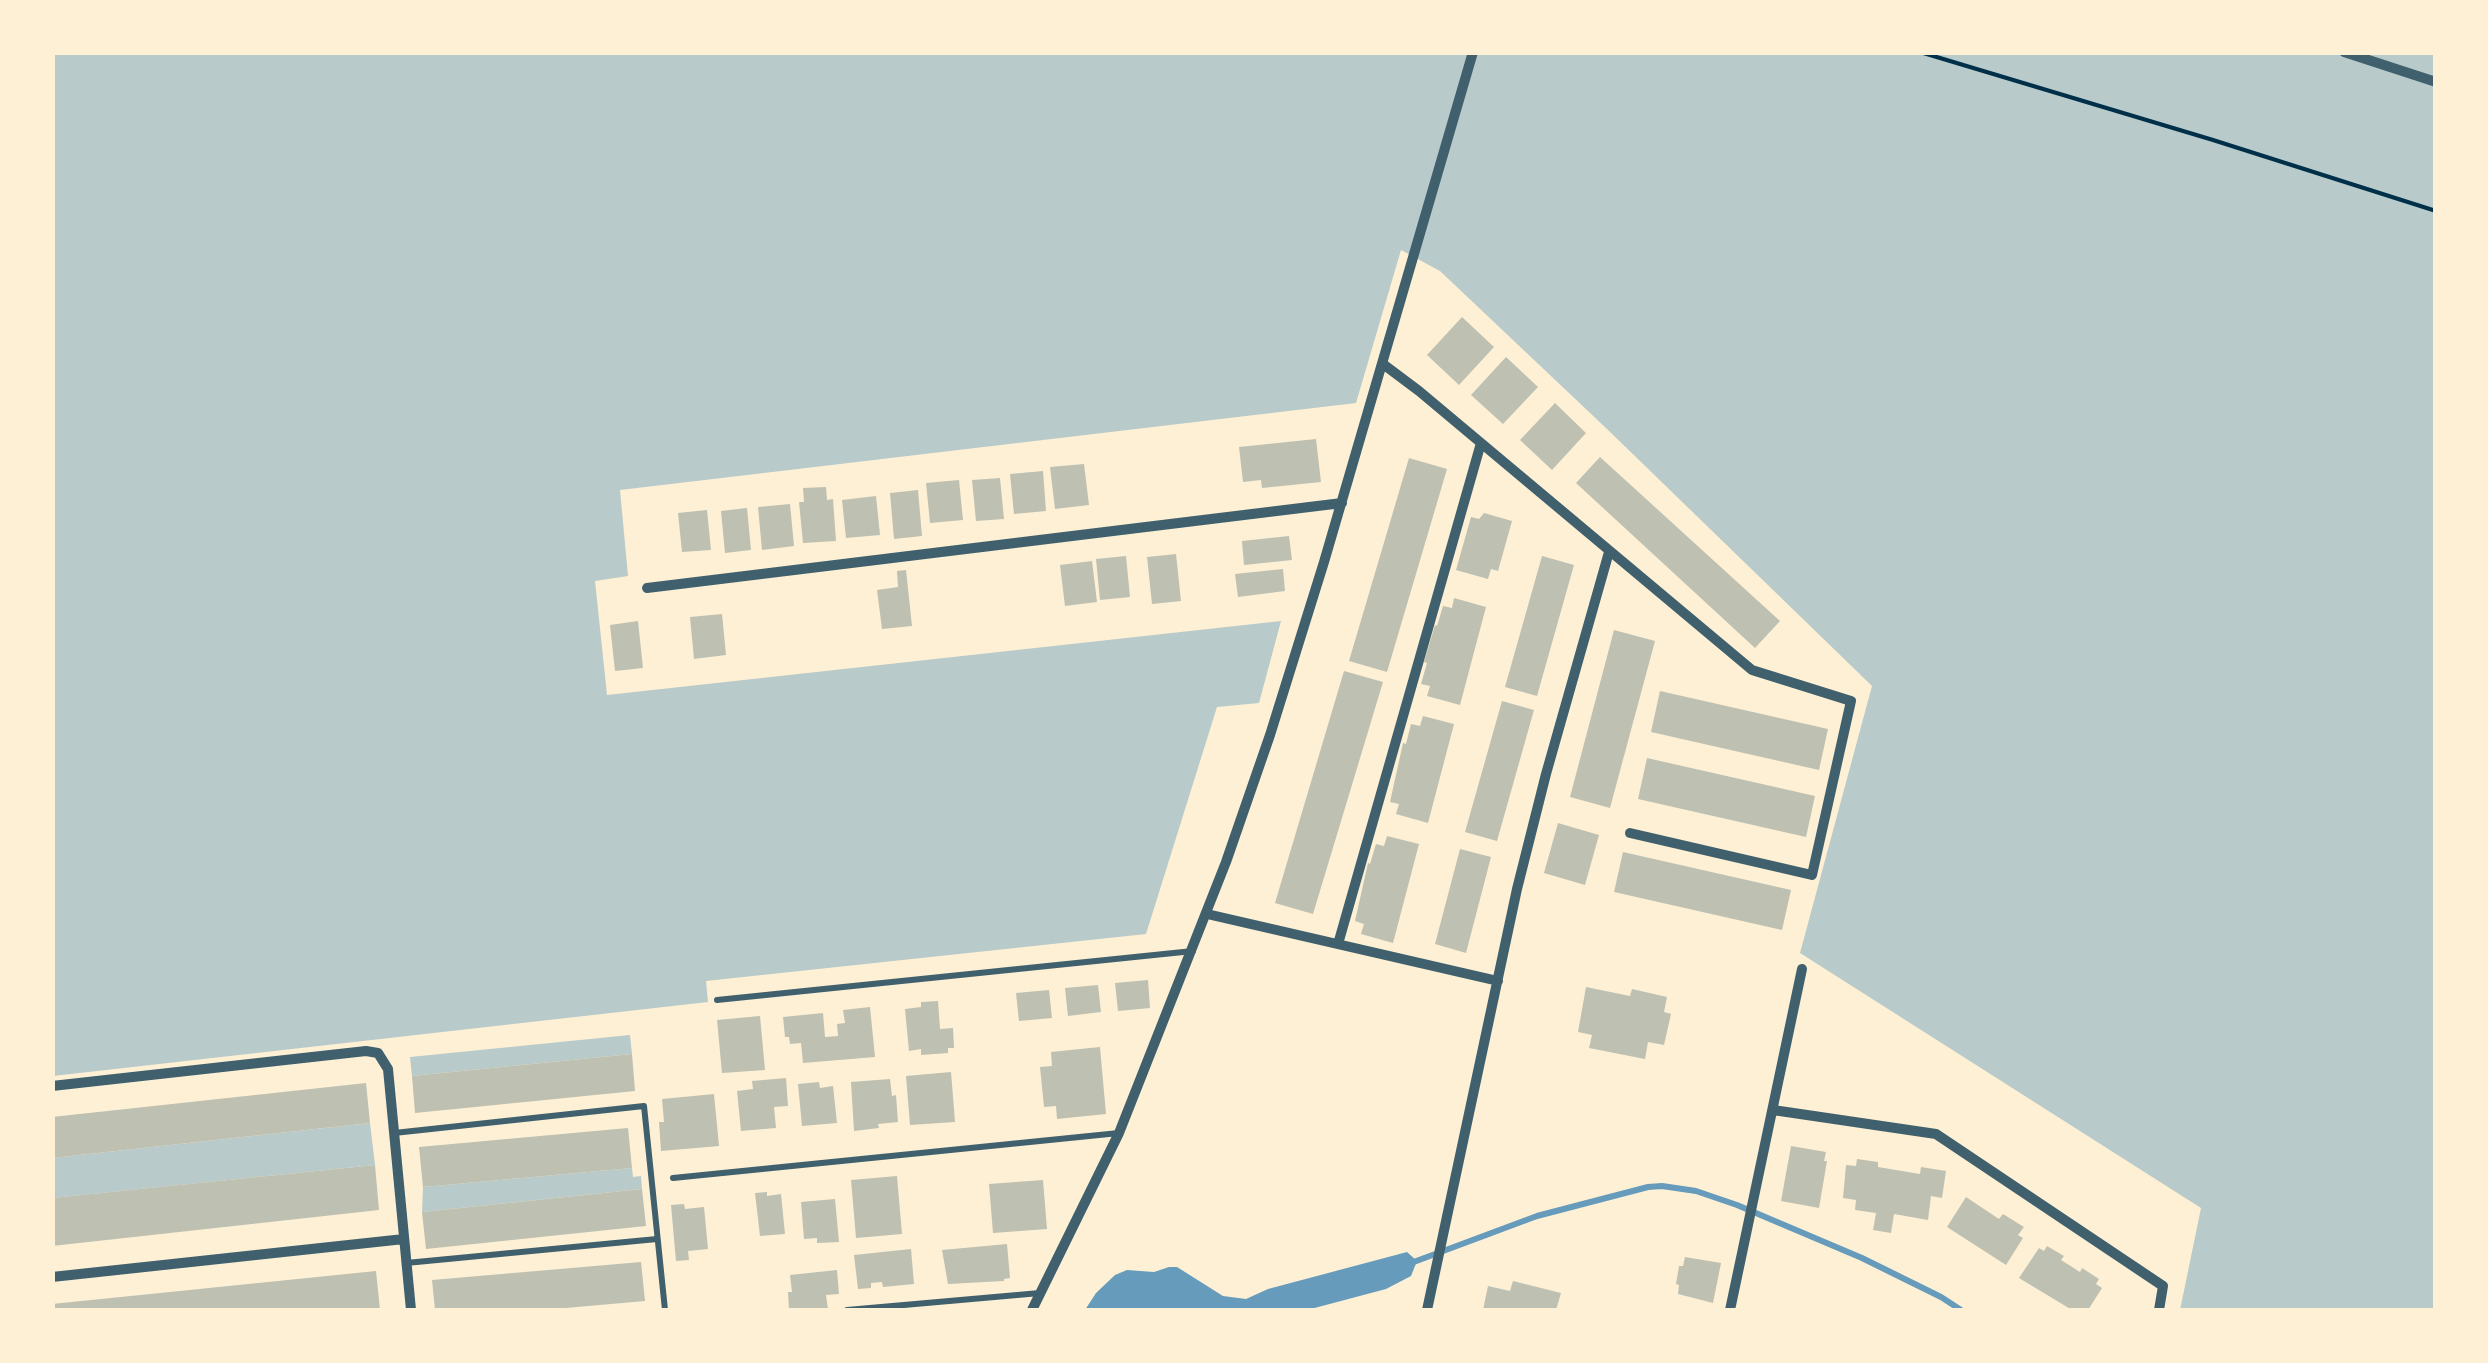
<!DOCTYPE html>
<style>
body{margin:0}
#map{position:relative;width:2488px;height:1363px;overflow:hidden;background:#fdf0d5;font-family:Overpass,sans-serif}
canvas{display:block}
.frame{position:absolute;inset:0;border:55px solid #fdf0d5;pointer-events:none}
</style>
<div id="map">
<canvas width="2488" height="1363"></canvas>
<div class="frame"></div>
</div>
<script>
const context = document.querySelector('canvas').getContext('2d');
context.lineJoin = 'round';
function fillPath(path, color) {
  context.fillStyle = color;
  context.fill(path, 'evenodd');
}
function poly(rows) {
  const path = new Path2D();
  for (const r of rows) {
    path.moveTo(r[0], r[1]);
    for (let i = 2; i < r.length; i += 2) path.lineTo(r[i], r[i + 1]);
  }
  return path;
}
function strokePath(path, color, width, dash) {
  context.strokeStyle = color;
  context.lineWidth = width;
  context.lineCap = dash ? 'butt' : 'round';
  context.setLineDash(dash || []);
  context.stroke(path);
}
fillPath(poly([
 [52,53,2435,53,2435,1310,2180,1310,2201,1208,1800,953,1872,686,1607,429,1440,271,1401,250,1356,403,620,490,628,576,595,581,607,695,1281,621,1259,703,1217,707,1146,934,706,981,708,1002,53,1076],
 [630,1035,632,1054,412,1076,410,1057],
 [370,1123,375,1165,53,1198,52,1158],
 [632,1168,633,1177,641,1176,642,1189,422,1212,423,1187]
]), '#b9caca');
fillPath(poly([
 [1407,1252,1417,1261,1411,1276,1386,1289,1307,1310,1085,1310,1096,1293,1115,1275,1127,1270,1154,1272,1169,1267,1177,1267,1223,1296,1246,1299,1268,1289]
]), '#669bbc');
strokePath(poly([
 [1411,1263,1537,1216,1648,1187,1662,1186,1696,1191,1737,1205,1862,1258,1941,1297,1961,1310]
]), '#669bbc', 6);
fillPath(poly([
 [1462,317,1494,347,1459,385,1427,355],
 [1506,357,1538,387,1503,424,1471,395],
 [1555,403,1586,433,1552,470,1520,440],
 [1316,439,1321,482,1262,488,1261,480,1243,482,1239,447],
 [1600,457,1780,621,1755,648,1576,483],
 [1409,458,1447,469,1387,672,1349,661],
 [1084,464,1089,505,1055,509,1050,467],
 [1043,471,1046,511,1014,514,1010,474],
 [1000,478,1004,519,976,521,972,480],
 [959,480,963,520,930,523,926,483],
 [826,487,827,500,833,499,836,541,803,543,799,502,804,502,803,488],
 [918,490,922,536,894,539,890,493],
 [876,496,880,535,846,538,842,500],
 [790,504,794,546,762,550,758,507],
 [747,508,751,550,725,553,721,511],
 [707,510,711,550,682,552,678,513],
 [1484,513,1512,521,1498,571,1491,569,1488,579,1456,570,1471,517,1479,519],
 [1289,536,1292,560,1244,565,1242,541],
 [1176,554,1181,601,1152,604,1147,557],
 [1126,556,1130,597,1100,600,1096,559],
 [1542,556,1574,565,1537,696,1505,687],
 [1092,561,1097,602,1065,606,1060,565],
 [1283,569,1285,591,1238,597,1235,574],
 [906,570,912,626,882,629,877,590,898,587,897,571],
 [1454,598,1486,607,1460,705,1427,696,1430,686,1421,684,1427,663,1424,662,1435,625,1437,626,1443,606,1452,608],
 [722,614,726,655,694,659,690,617],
 [638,621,643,668,615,671,610,625],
 [1614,630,1655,641,1610,808,1570,797],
 [1344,671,1383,682,1313,914,1275,903],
 [1660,691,1828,729,1819,770,1651,732],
 [1502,701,1534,710,1497,841,1465,832],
 [1423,716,1454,724,1428,823,1396,814,1399,804,1390,802,1403,743,1406,744,1411,724,1420,726],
 [1647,758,1815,796,1806,837,1638,799],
 [1558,823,1599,835,1585,885,1544,873],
 [1387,836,1419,844,1393,943,1361,934,1364,924,1355,921,1368,863,1370,864,1376,844,1384,846],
 [1460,849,1491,857,1466,953,1435,944],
 [1623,852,1791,890,1782,930,1614,892],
 [1148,980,1150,1008,1118,1011,1115,983],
 [1098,985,1101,1012,1068,1016,1065,988],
 [1586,987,1630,996,1632,989,1667,997,1664,1012,1671,1014,1664,1045,1648,1042,1645,1059,1589,1048,1592,1035,1578,1032],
 [1049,990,1052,1018,1019,1021,1016,993],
 [938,1001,940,1029,953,1028,954,1048,948,1048,948,1053,921,1055,921,1049,909,1051,905,1009,921,1007,921,1002],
 [870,1007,875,1057,803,1063,801,1043,790,1044,789,1037,785,1037,783,1017,823,1013,825,1037,838,1036,837,1024,845,1023,843,1010],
 [760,1016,765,1070,722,1073,717,1020],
 [1100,1047,1106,1114,1057,1119,1056,1106,1044,1107,1040,1067,1052,1066,1051,1052],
 [632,1054,635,1091,415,1113,412,1076],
 [951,1072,955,1122,910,1125,906,1076],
 [786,1078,788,1106,774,1107,776,1128,741,1131,737,1091,753,1089,752,1081],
 [890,1079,892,1096,896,1095,898,1122,878,1124,879,1128,854,1131,851,1082],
 [819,1082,820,1088,833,1086,837,1123,802,1126,798,1084],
 [366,1083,370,1123,52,1158,52,1117],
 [714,1094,719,1146,661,1151,659,1122,664,1122,662,1099],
 [628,1128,632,1168,423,1187,419,1147],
 [1791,1146,1826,1152,1824,1161,1827,1161,1819,1208,1781,1201],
 [1857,1159,1878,1162,1878,1167,1920,1174,1921,1167,1946,1171,1942,1198,1931,1196,1928,1220,1894,1214,1891,1233,1873,1230,1876,1213,1855,1210,1856,1200,1843,1198,1846,1165,1856,1166],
 [375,1165,379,1210,52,1246,52,1198],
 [897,1176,902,1234,856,1238,851,1180],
 [1043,1180,1047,1229,993,1233,989,1184],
 [642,1189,646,1226,426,1249,422,1212],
 [767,1192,767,1196,781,1194,785,1234,760,1236,755,1193],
 [1966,1197,1999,1219,2003,1214,2024,1227,2018,1235,2023,1238,2006,1265,1947,1227],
 [835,1199,839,1242,817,1243,817,1238,804,1239,801,1202],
 [684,1204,685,1209,704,1207,708,1249,688,1251,689,1260,676,1261,671,1205],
 [1007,1244,1010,1278,1004,1279,1004,1281,948,1284,942,1250],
 [2047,1246,2064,1256,2061,1260,2080,1272,2082,1268,2099,1279,2096,1284,2102,1288,2088,1310,2072,1310,2019,1278,2039,1248,2044,1251],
 [911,1249,914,1284,883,1287,882,1282,871,1283,871,1288,858,1289,854,1255],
 [1685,1257,1721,1263,1713,1303,1678,1294,1679,1285,1676,1284,1679,1266,1683,1266],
 [641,1262,645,1301,543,1310,435,1310,432,1280],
 [837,1270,839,1294,826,1295,828,1309,789,1310,788,1292,792,1292,790,1275],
 [376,1271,380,1310,52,1310,52,1304],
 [1513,1281,1561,1293,1556,1310,1483,1310,1488,1286,1510,1291]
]), '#bec0b2');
strokePath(poly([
 [1920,52,2213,140,2436,211]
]), '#003049', 4);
strokePath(poly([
 [717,1000,1193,951],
 [394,1133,644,1106,665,1310],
 [673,1178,1119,1133],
 [406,1263,657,1239],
 [847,1310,1040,1293]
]), '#3f606c', 6);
strokePath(poly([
 [2344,52,2436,82],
 [1383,364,1419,391,1752,670,1851,701,1812,875,1630,833],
 [647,588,1342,503],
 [1207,914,1498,981],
 [1338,944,1481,443],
 [52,1086,366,1051,378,1053,388,1069,411,1310],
 [1773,1110,1936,1134,2163,1286,2159,1310],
 [52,1277,404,1239],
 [1032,1310,1119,1133,1226,862,1270,735,1324,562,1473,52],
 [1427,1310,1517,889,1546,774,1609,552],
 [1730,1310,1802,969]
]), '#3f606c', 10);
</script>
